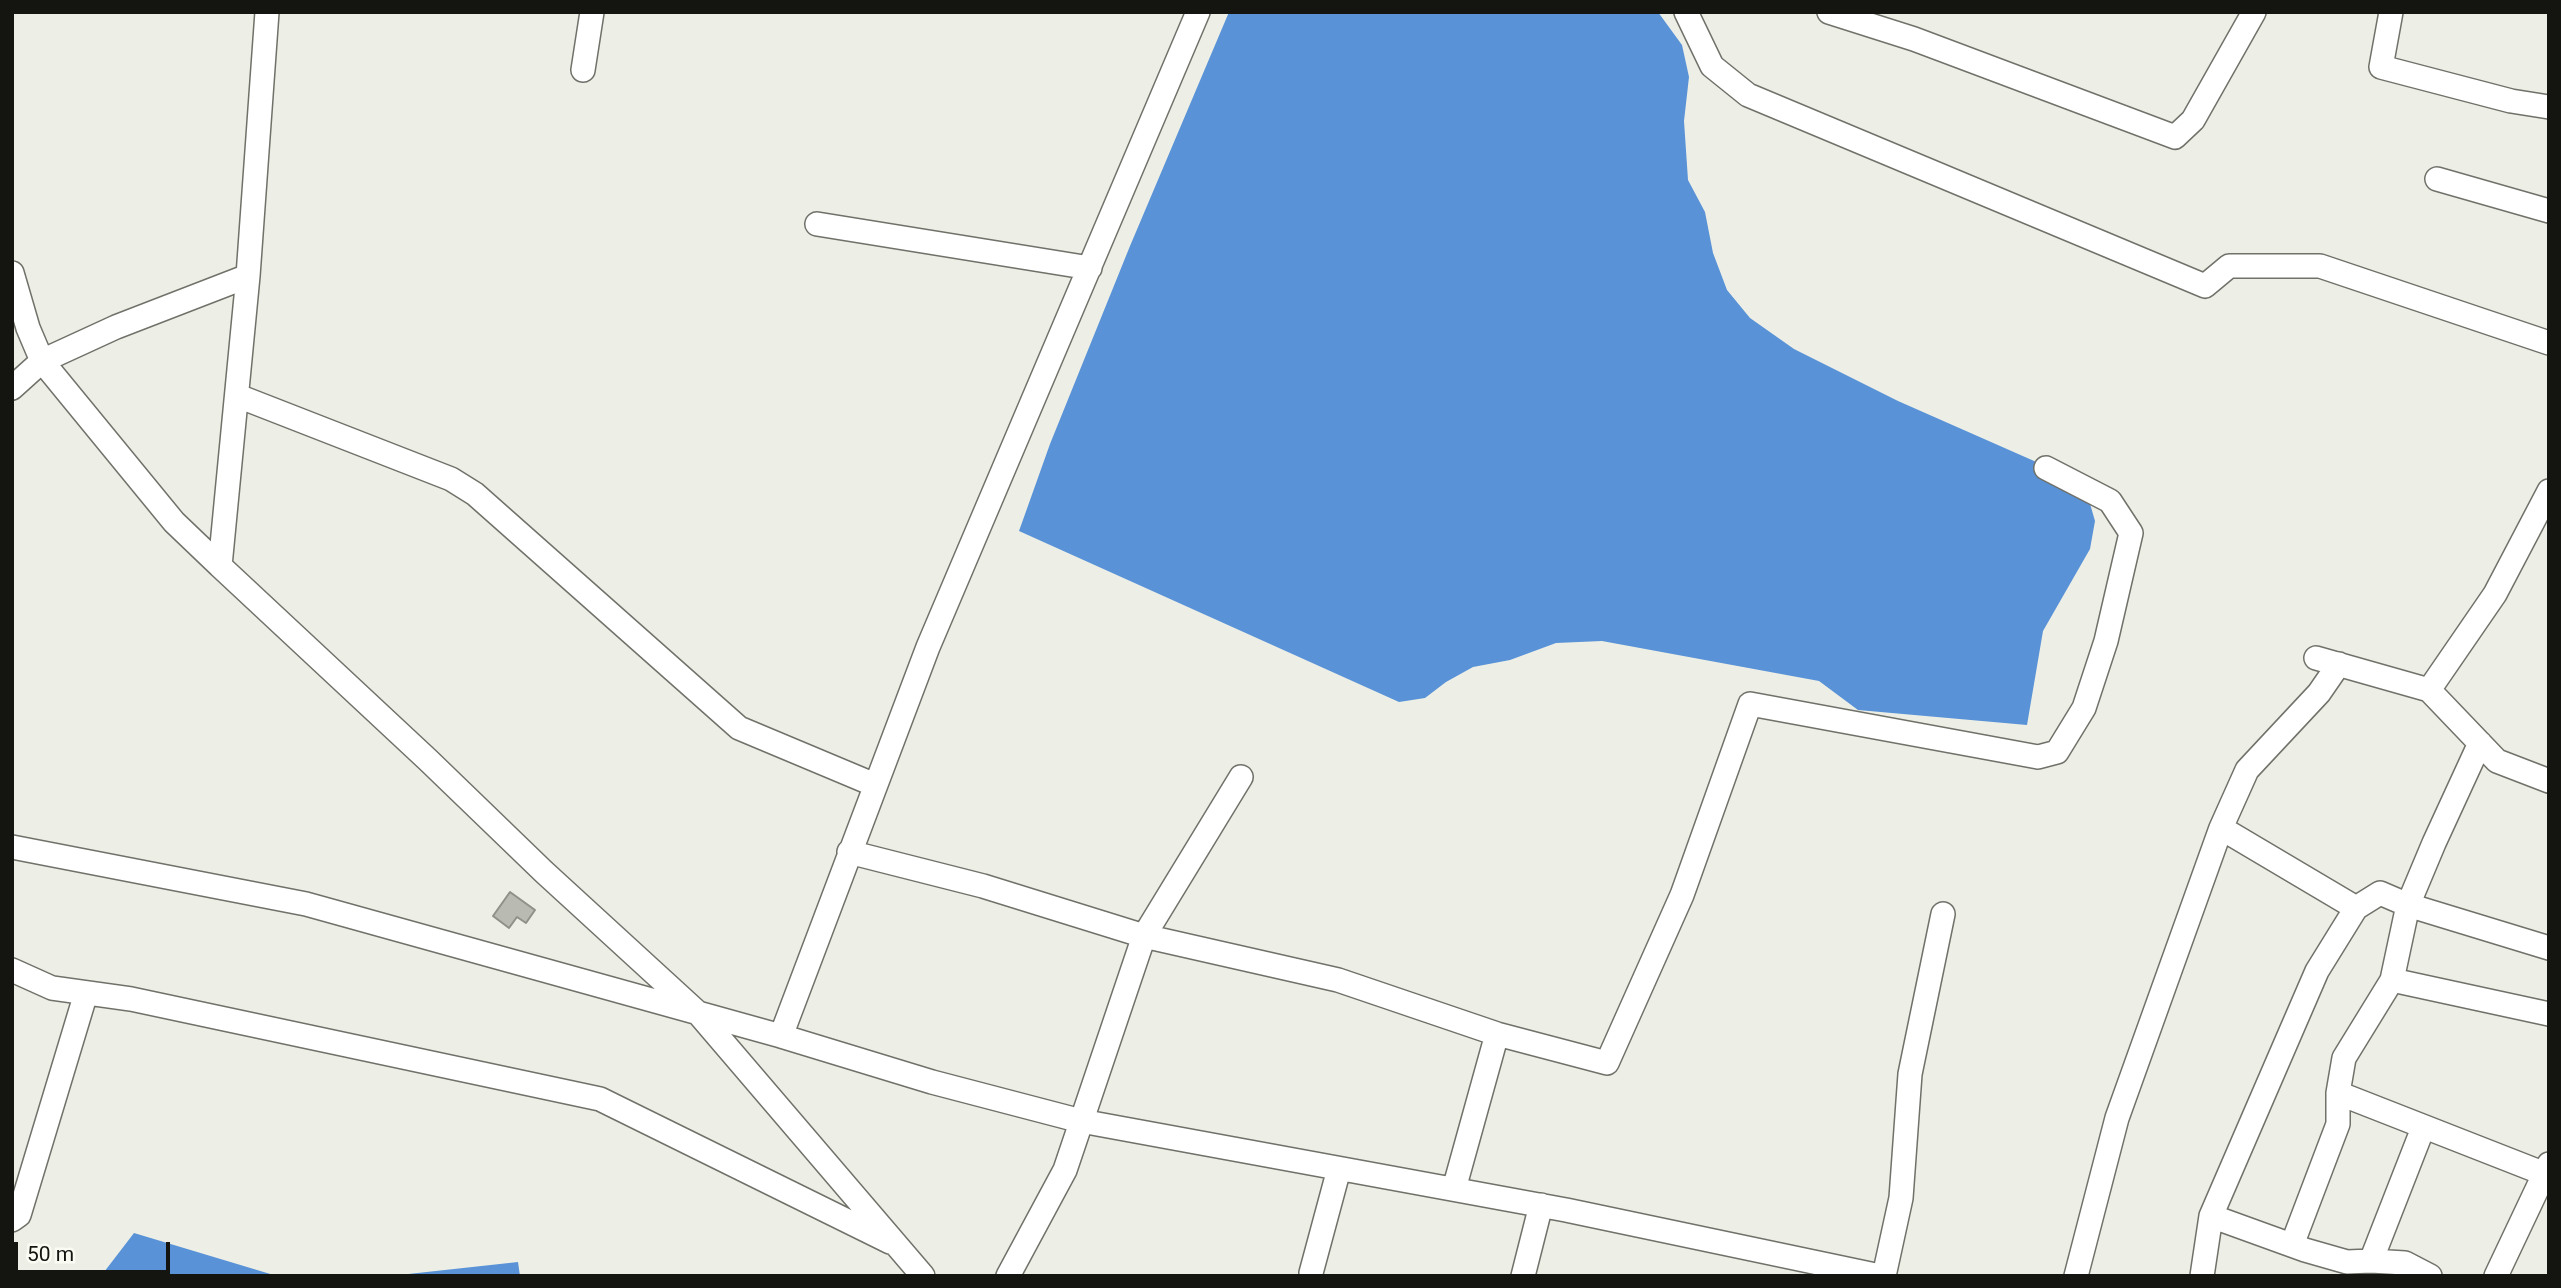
<!DOCTYPE html>
<style>
body{margin:0}
#map{position:relative;width:2561px;height:1288px;overflow:hidden;background:#edefe6;font-family:Roboto,sans-serif}
canvas{display:block}
.frame{position:absolute;inset:0;border:14px solid #141411;pointer-events:none}
.scale{position:absolute;left:14px;top:1242px;width:156px;height:32px;box-sizing:border-box;border:4px solid #141411;border-top:0;padding-left:9px;font-size:21px;line-height:24px;white-space:nowrap;color:#141411;-webkit-text-stroke:5px #fafcf3;paint-order:stroke}
</style>
<div id="map">
<canvas width="2561" height="1288"></canvas>
<div class="frame"></div>
<div class="scale">50 m</div>
</div>
<script>
const context = document.querySelector('canvas').getContext('2d');
context.lineJoin = 'round';
function fillPath(path, color) {
  context.fillStyle = color;
  context.fill(path, 'evenodd');
}
function poly(rows) {
  const path = new Path2D();
  for (const r of rows) {
    path.moveTo(r[0], r[1]);
    for (let i = 2; i < r.length; i += 2) path.lineTo(r[i], r[i + 1]);
  }
  return path;
}
function strokePath(path, color, width, dash) {
  context.strokeStyle = color;
  context.lineWidth = width;
  context.lineCap = dash ? 'butt' : 'round';
  context.setLineDash(dash || []);
  context.stroke(path);
}
fillPath(poly([
 [1229,12,1658,12,1682,45,1689,77,1684,121,1688,180,1705,212,1713,253,1727,290,1750,318,1794,349,1898,401,2084,483,2095,521,2090,549,2043,631,2027,725,1858,710,1819,681,1602,641,1556,643,1510,660,1473,667,1446,682,1425,698,1399,702,1019,531,1050,444,1130,246],
 [134,1233,277,1276,101,1276],
 [518,1262,520,1276,390,1276]
]), '#5992d7');
const building = poly([
 [510,892,535,910,526,923,517,917,509,928,493,916,510,892]
]);
fillPath(building, '#b9bbb2');
strokePath(building, '#8f9189', 2);
const minor = poly([
 [267,12,248,276,220,566,428,760,544,872,698,1013,923,1276],
 [1686,12,1712,66,1748,95,2205,286,2229,266,2320,266,2549,343],
 [1829,12,1914,39,2175,137,2193,120,2254,12],
 [2391,12,2381,67,2511,101,2549,107],
 [583,70,592,12],
 [2437,179,2549,211],
 [817,224,1090,268],
 [12,273,28,328,42,361,174,522,220,566],
 [12,388,42,361,116,327,248,276],
 [238,396,451,479,475,494,739,728,875,785],
 [2316,658,2429,690,2497,761,2549,781],
 [2429,690,2495,594,2549,491],
 [2221,828,2356,908,2380,893,2408,905,2434,843,2480,743],
 [12,847,306,904,781,1036,932,1082,1081,1121,1566,1210,1880,1276],
 [849,852,983,886,1144,936,1338,980,1497,1034,1607,1063,1682,895,1750,704,2038,757,2057,752,2084,708,2106,641,2131,533,2110,501,2046,468],
 [2549,948,2408,905,2392,980,2549,1014],
 [12,970,52,988,131,999,600,1099,890,1242],
 [781,1036,928,647,1198,12],
 [2338,1093,2545,1174],
 [1454,1189,1497,1034],
 [2211,1216,2305,1250,2347,1262,2371,1261,2405,1263,2430,1276],
 [12,1220,19,1215,86,993],
 [2292,1245,2338,1124,2338,1093,2344,1058,2392,980],
 [2371,1261,2423,1128],
 [1311,1273,1339,1169],
 [1008,1276,1065,1170,1144,936,1241,777],
 [1523,1276,1541,1205],
 [1884,1276,1901,1198,1910,1074,1943,914],
 [2076,1276,2117,1118,2221,828,2247,770,2319,693,2339,664],
 [2202,1276,2211,1216,2317,971,2356,908],
 [2496,1276,2549,1164]
]);
strokePath(minor, '#70726a', 26);
strokePath(minor, '#fff', 23);
</script>
